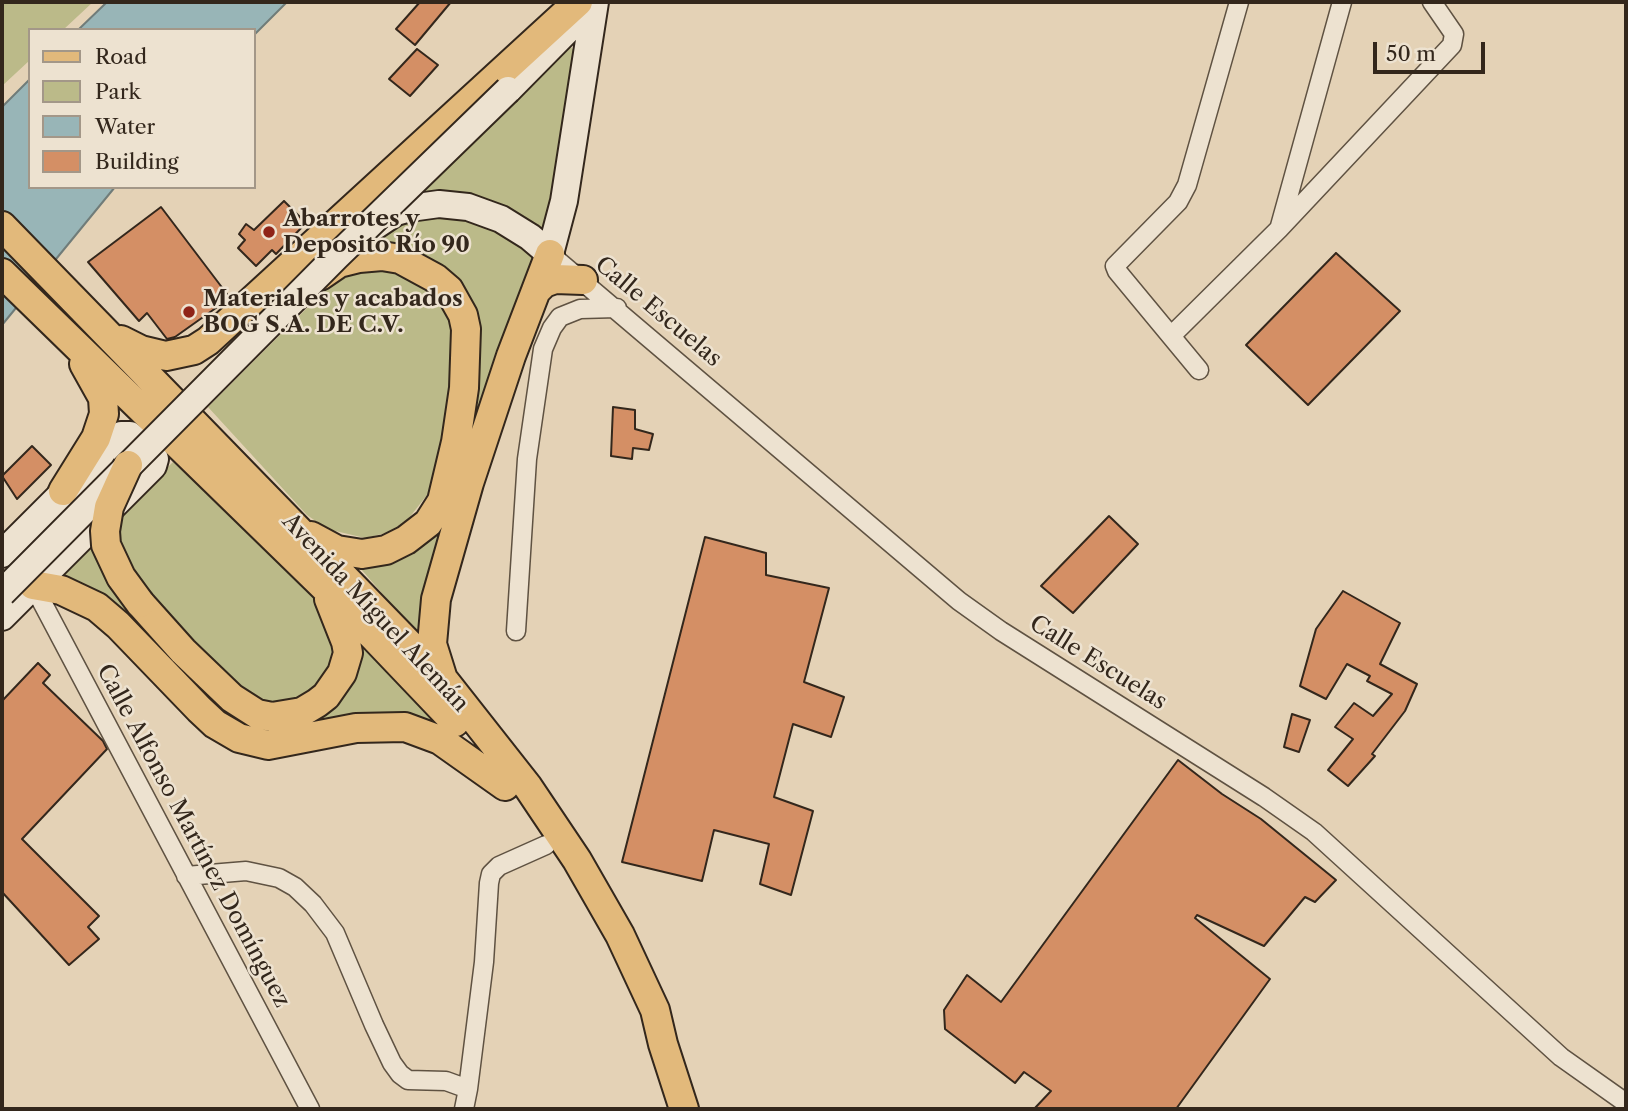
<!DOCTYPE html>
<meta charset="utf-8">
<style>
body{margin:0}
#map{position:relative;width:1628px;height:1111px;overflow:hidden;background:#e4d2b6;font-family:"Libre Caslon Text",serif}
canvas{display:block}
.frame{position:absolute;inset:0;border:4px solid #33271c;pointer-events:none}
.legend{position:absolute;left:28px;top:28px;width:228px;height:161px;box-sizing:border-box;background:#ede2d0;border:2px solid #a39788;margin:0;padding:9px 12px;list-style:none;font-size:21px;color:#33271c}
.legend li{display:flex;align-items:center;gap:14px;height:35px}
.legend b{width:35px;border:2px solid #a39788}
.scale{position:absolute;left:1373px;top:42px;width:112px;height:32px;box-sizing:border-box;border:4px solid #33271c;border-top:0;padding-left:9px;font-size:21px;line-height:24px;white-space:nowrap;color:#33271c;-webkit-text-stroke:5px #ede2d0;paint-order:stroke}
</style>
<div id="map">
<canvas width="1628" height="1111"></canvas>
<div class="frame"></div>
<ul class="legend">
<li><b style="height:9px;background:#e2b97b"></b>Road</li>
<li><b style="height:19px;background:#bbba89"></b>Park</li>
<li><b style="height:19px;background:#98b5b7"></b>Water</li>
<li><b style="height:19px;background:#d48f65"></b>Building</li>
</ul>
<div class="scale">50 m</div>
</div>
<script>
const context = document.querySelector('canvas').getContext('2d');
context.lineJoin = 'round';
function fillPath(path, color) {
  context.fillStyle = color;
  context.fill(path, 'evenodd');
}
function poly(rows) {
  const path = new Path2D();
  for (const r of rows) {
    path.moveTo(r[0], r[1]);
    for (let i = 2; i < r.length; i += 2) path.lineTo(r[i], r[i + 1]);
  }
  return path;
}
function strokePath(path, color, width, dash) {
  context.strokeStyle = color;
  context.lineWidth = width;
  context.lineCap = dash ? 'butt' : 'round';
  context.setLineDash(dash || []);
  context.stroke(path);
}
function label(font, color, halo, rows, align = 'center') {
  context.font = font + ' "Libre Caslon Text",serif';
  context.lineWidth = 5;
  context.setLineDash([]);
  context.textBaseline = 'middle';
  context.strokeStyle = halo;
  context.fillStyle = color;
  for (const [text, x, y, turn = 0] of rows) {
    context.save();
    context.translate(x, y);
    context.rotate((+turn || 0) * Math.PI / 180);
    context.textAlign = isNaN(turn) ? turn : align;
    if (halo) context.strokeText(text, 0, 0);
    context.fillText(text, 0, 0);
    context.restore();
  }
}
fillPath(poly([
 [2,2,93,2,63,30,30,30,30,60,2,86],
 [570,46,575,52,559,178,544,230,539,231,403,201],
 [473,213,535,254,420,637,354,561,441,514,466,293,453,274,438,263,421,255,404,249,356,243,389,223],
 [370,266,414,272,454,313,458,355,434,486,409,518,390,532,365,538,327,529,307,515,208,407,331,284,354,270],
 [173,462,312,588,340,647,324,684,293,704,266,705,232,684,137,583,122,560,117,524,120,514],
 [94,533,262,724,356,669,361,640,446,730,397,714,380,713,274,733,248,729,225,719,88,588,68,578,50,575]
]), '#bbba89');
const water = poly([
 [107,2,287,2,254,35,254,30,78,30,107,2],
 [30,79,30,187,115,187,2,325,2,107,30,79]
]);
fillPath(water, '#98b5b7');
strokePath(water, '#707c79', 2);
const building = poly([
 [420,2,451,2,415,45,396,29,420,2],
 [417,49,438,65,410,96,389,79,417,49],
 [284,201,306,223,276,254,272,250,256,266,238,248,245,240,239,234,246,224,254,230,284,201],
 [161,207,230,298,175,337,167,339,147,313,139,321,88,262,161,207],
 [1336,253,1400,311,1308,405,1246,345,1336,253],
 [613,407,635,410,635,429,653,434,649,450,633,448,632,459,611,456,613,407],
 [32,446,51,465,17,499,2,476,32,446],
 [1109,516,1138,544,1073,613,1041,586,1109,516],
 [705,537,766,553,766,575,829,588,804,682,844,697,831,737,793,724,774,797,813,811,791,895,760,884,769,844,714,830,702,881,622,862,705,537],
 [1343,591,1400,623,1380,664,1417,684,1405,711,1372,754,1375,756,1348,786,1328,770,1353,739,1335,727,1354,703,1373,716,1392,694,1367,681,1370,676,1347,664,1326,699,1300,686,1316,629,1343,591],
 [38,663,50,675,43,683,103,741,107,749,22,839,99,916,88,927,99,939,69,965,2,892,2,701,38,663],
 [1292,714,1310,720,1299,752,1284,747,1292,714],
 [1178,760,1222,794,1261,819,1336,880,1315,902,1305,897,1264,946,1197,915,1195,918,1270,979,1176,1109,1034,1109,1051,1091,1024,1072,1015,1083,945,1029,944,1010,967,975,1001,1002,1178,760]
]);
fillPath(building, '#d48f65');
strokePath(building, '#33271c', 2);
const street = poly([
 [1280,226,1342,2],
 [550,254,959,601,1001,631,1264,797,1314,832,1561,1057,1626,1103],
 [1172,335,1279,229,1452,45,1454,34,1432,2],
 [1199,370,1117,271,1115,266,1178,202,1187,185,1239,2],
 [33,585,310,1109],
 [516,631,527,459,543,349,552,328,560,317,580,309,617,308],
 [186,876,246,871,279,878,295,887,313,904,335,933,374,1025,392,1063,400,1074,408,1080,446,1081,468,1089,464,1109],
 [468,1089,484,962,489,883,491,874,499,866,546,845]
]);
const secondary = poly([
 [508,90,588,9],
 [372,228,396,212,410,208,439,204,468,207,501,219,530,237,550,254,564,201,595,2],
 [2,554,121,435,130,435,154,456,155,459,153,466,2,617]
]);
const primary = poly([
 [2,226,443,679,528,787,577,860,620,935,655,1010,663,1044,684,1109],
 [2,273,353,615,455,722],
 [536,291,544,283,555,279,583,280],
 [121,340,141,350,166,356,194,350,208,341,578,2],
 [63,491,96,438,104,414,103,398,84,364],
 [311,536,337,550,362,554,386,550,406,540,428,523,442,501,456,442,464,388,466,329,463,315,449,290,435,278,400,259,382,256,359,258,339,263,320,276],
 [33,585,61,590,97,607,118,625,199,709,215,724,239,738,268,745,356,728,405,727,440,740,505,786],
 [140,603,183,651,232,698,257,714,272,717,302,712,317,703,326,696,342,673,348,653,346,642,329,599],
 [442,676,432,644,436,599,469,483,511,356,550,254]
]);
strokePath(street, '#5f5242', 21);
strokePath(secondary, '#33271c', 30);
strokePath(primary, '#33271c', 32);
strokePath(street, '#ede2d0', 18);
strokePath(secondary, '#ede2d0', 26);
strokePath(primary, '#e2b97b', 28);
const secondaryBridge = poly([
 [2,593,336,257,508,90]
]);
const primaryBridge = poly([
 [128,465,109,507,105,531,106,545,121,577,140,603]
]);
strokePath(secondaryBridge, '#33271c', 30, []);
strokePath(primaryBridge, '#33271c', 32, []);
strokePath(secondaryBridge, '#ede2d0', 26);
strokePath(primaryBridge, '#e2b97b', 28);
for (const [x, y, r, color] of [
 [269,232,7,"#8f2418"],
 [189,312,7,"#8f2418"]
]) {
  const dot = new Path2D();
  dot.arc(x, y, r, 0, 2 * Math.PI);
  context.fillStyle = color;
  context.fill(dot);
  strokePath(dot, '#ede2d0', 2.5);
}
label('bold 23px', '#33271c', '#ede2d0', [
 ["Abarrotes y",283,219],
 ["Deposito Río 90",283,245],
 ["Materiales y acabados",203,299],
 ["BOG S.A. DE C.V.",203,325]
], 'left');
label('23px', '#33271c', '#ede2d0', [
 ["Calle Escuelas",658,312,40],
 ["Avenida Miguel Alemán",375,613,47],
 ["Calle Escuelas",1098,663,32],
 ["Calle Alfonso Martínez Domínguez",193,836,62]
]);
</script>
